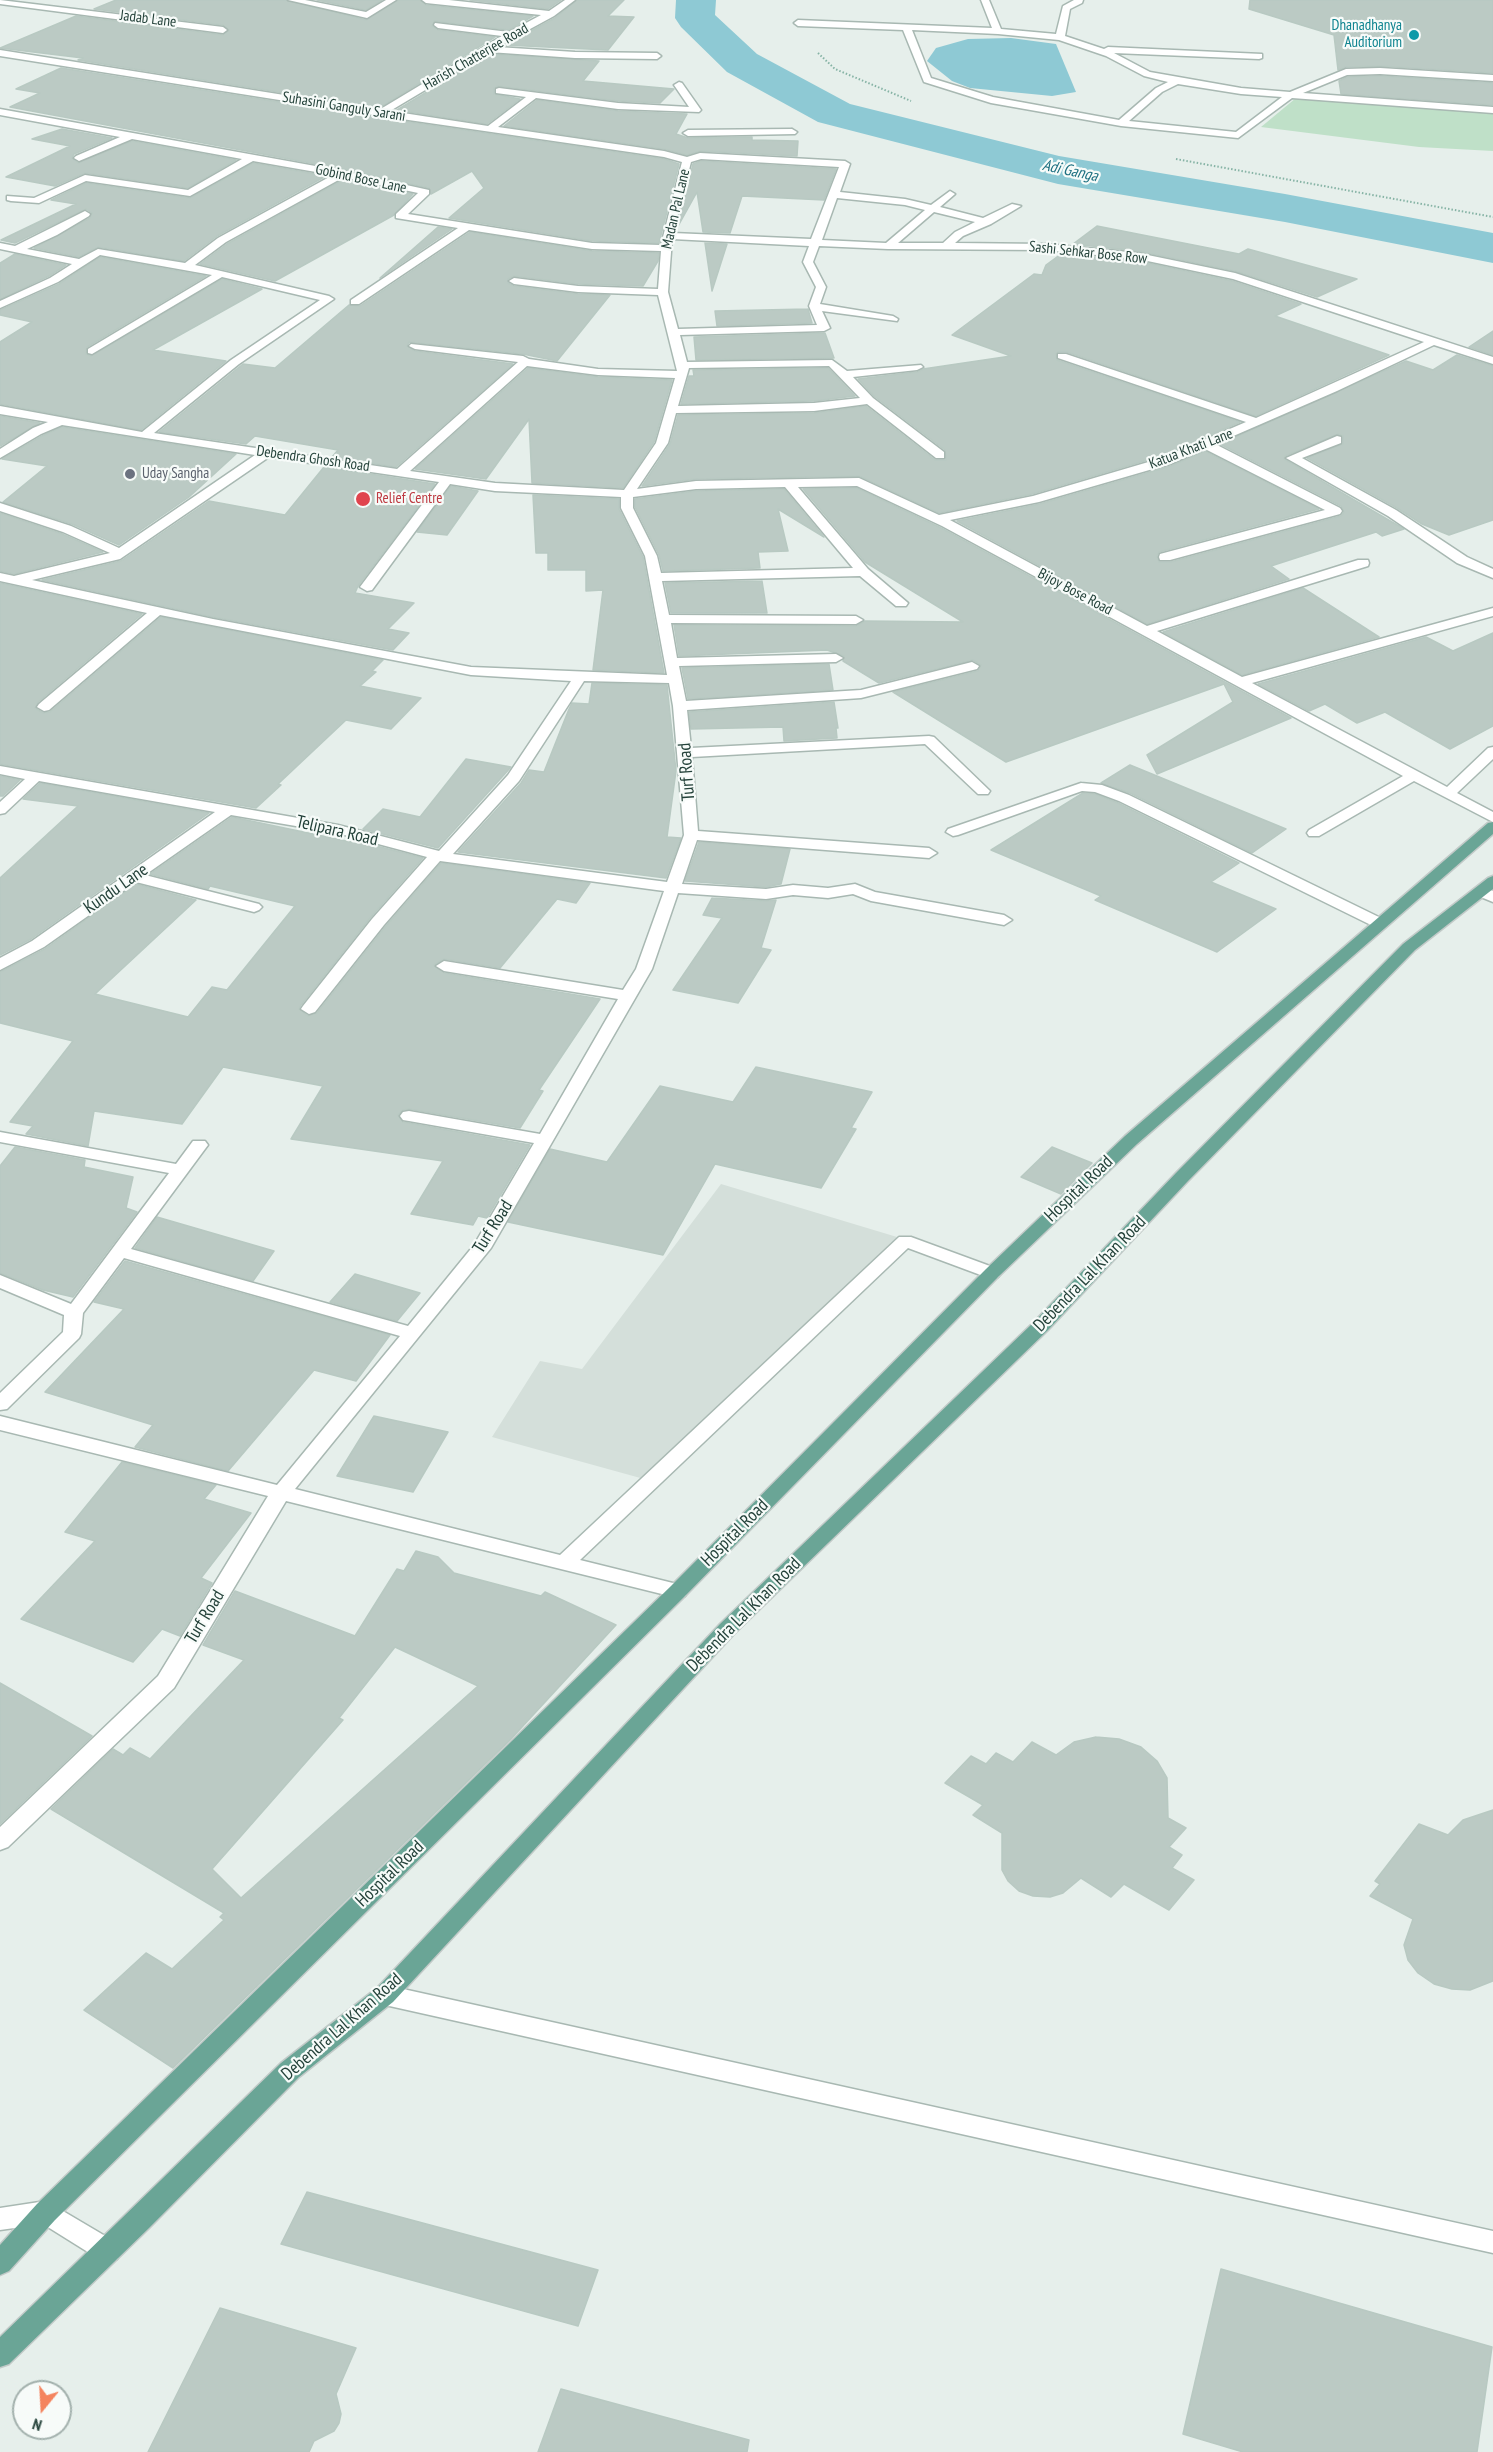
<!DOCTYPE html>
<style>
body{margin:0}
#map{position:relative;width:1493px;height:2452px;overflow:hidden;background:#e6efeb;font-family:"PT Sans Narrow",sans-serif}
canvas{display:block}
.north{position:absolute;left:12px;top:2380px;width:60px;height:60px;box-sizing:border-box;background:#f7fbf9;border:2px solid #a3b1ad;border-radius:50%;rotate:198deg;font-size:16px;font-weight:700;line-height:24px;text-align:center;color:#24423a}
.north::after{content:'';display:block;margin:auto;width:21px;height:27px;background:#f4845f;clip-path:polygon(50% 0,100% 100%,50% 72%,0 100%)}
</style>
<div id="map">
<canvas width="1493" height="2452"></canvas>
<div class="north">N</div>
</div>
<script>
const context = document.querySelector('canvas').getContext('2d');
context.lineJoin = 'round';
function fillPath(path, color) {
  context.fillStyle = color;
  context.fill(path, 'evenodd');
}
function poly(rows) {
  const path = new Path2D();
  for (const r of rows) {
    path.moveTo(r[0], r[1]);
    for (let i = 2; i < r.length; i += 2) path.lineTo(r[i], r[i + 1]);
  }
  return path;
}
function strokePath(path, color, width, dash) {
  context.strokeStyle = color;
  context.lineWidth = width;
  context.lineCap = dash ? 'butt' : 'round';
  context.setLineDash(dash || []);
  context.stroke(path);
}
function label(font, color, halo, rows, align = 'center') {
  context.font = font + ' "PT Sans Narrow",sans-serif';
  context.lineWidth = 4.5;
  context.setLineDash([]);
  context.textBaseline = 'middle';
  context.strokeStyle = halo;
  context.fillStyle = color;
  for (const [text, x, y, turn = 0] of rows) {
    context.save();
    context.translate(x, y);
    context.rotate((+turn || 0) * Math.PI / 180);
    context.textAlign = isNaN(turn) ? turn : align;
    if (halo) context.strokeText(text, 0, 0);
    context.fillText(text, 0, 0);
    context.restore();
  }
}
fillPath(poly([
 [721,1184,897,1237,644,1479,492,1437,540,1361,582,1369]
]), '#d4dfda');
fillPath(poly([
 [1296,98,1493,113,1493,151,1419,147,1261,127]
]), '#bfe0c8');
fillPath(poly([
 [1011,38,1056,44,1076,92,1052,96,970,88,952,81,927,61,936,48,968,39]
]), '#8ec9d4');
fillPath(poly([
 [676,0,716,0,715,15,757,54,850,104,1059,156,1285,194,1493,233,1493,263,1285,222,1058,184,818,122,727,72,681,27,675,18,676,0]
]), '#8ec9d4');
const building = poly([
 [116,0,286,0,366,20,398,0,420,0,426,5,533,16,509,30,434,21,432,26,438,30,495,37,379,108,78,60,83,58,0,48,76,16,223,35,229,30,223,25,94,9,116,0],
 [317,0,382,0,366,10,317,0],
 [470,0,561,0,548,9,470,0],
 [577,0,624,0,608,16,634,17,608,50,505,45,555,18,577,0],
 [1250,0,1493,0,1493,73,1380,66,1346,67,1338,70,1334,35,1249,9,1250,0],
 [490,54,599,61,583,81,674,89,660,103,618,101,498,86,494,88,494,94,520,99,487,124,397,110,490,54],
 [61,68,381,118,664,159,679,164,659,243,592,241,449,218,484,188,472,171,431,194,429,188,343,169,10,107,40,93,16,89,61,68],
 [1380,76,1493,83,1493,105,1341,94,1339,81,1347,77,1380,76],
 [537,100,618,111,687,114,676,134,688,138,752,137,752,140,798,141,797,156,700,151,687,155,664,149,504,126,537,100],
 [62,129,112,138,74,154,72,158,78,163,132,141,236,160,188,188,85,173,55,186,6,177,70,146,32,139,62,129],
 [701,161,836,169,824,200,742,196,730,233,703,232,697,192,677,228,693,164,701,161],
 [253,163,326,176,217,236,184,261,98,247,79,257,34,248,90,218,92,213,86,209,15,243,1,240,76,204,51,200,86,183,190,198,253,163],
 [344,179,413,194,394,215,275,281,200,264,227,244,344,179],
 [1097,226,1239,254,1248,249,1357,279,1317,297,1235,271,1138,251,1073,244,1097,226],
 [438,227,452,229,380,278,438,227],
 [470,232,592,251,659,253,658,261,643,286,578,284,514,276,508,279,508,283,514,286,578,294,610,295,557,361,523,354,409,342,407,346,415,351,513,364,396,467,332,457,338,450,255,436,246,444,159,432,243,364,275,368,349,305,360,306,470,232],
 [705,243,727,244,712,291,705,243],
 [15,254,66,265,49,276,0,299,0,263,15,254],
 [1061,254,1138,261,1232,281,1301,304,1275,316,1389,355,1256,416,1067,352,1058,352,1056,354,1057,360,1240,422,1161,456,1032,494,939,513,859,476,696,479,642,486,670,444,678,415,814,413,866,406,935,460,946,460,945,450,874,396,858,379,917,372,923,369,1011,356,952,335,1034,274,1042,275,1046,265,1061,254],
 [100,257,206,276,87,347,86,354,91,356,222,279,262,289,153,350,226,361,141,430,0,404,0,342,32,322,0,315,0,310,59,284,100,257],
 [808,309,812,323,717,326,715,311,808,309],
 [1493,331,1493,355,1469,347,1493,331],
 [825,333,834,358,696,360,694,337,825,333],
 [1457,355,1493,366,1493,520,1449,535,1422,524,1397,508,1307,458,1343,444,1343,436,1338,434,1285,456,1284,459,1404,529,1382,536,1376,532,1271,566,1289,579,1147,624,957,521,1040,504,1171,466,1205,451,1319,509,1159,552,1157,556,1159,562,1171,562,1341,516,1344,512,1341,506,1220,444,1406,361,1433,370,1457,355],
 [528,368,598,377,672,380,654,442,623,488,532,483,529,419,486,479,415,469,528,368],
 [828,368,855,396,814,401,681,404,689,376,694,376,693,370,828,368],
 [0,416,40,423,0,446,0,416],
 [62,427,236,454,189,497,119,545,72,524,3,502,47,466,2,459,42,436,62,427],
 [324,467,435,484,358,586,355,593,414,603,388,629,409,633,393,650,213,617,42,580,121,561,209,501,285,515,324,467],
 [451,486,478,491,447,535,417,532,451,486],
 [857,488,941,528,1291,718,1157,774,1147,755,1233,702,1224,684,1006,762,893,692,978,671,981,665,973,660,879,683,843,661,844,656,827,650,679,656,674,625,856,626,865,621,963,622,865,562,803,489,857,488],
 [784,489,824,537,778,509,788,551,758,552,760,568,663,571,659,555,635,507,635,499,696,491,784,489],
 [533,495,619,499,619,509,643,557,664,673,593,670,603,590,586,591,586,570,548,570,548,553,536,553,533,495],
 [0,513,62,534,103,552,14,574,0,571,0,513],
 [762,581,767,613,671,613,665,583,762,581],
 [0,583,142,614,38,702,35,708,43,713,50,712,161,617,383,660,372,671,376,672,360,686,421,698,391,729,346,720,278,784,281,785,256,808,0,764,0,583],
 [1303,588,1379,637,1242,675,1163,632,1303,588],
 [1493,633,1493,726,1450,749,1385,712,1357,723,1325,704,1309,711,1258,684,1426,637,1453,651,1493,633],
 [829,664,833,690,688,699,682,668,829,664],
 [592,683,667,685,676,771,667,837,681,838,666,878,458,852,521,783,529,770,544,772,569,709,572,703,589,704,592,683],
 [834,702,838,728,836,728,837,738,784,741,783,727,691,729,689,712,834,702],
 [466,759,511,767,438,848,363,829,383,809,420,817,466,759],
 [1130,765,1286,829,1252,853,1130,793,1101,783,1130,765],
 [0,776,20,780,3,796,0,796,0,776],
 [40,783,209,813,31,939,0,955,0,878,78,806,23,799,40,783],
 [1083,793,1095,794,1118,803,1239,863,1211,882,1276,909,1217,952,1095,900,1101,896,991,850,1083,793],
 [232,817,351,842,353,840,423,858,370,918,301,1005,299,1009,308,1016,317,1013,386,926,441,863,590,883,576,903,557,899,500,968,444,959,434,965,444,973,600,999,539,1090,543,1091,520,1128,409,1109,403,1110,398,1115,403,1122,530,1145,487,1218,478,1216,473,1225,411,1214,443,1161,291,1139,323,1086,223,1067,182,1124,94,1111,88,1146,26,1134,33,1126,10,1122,73,1041,0,1023,0,972,45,949,136,884,196,900,95,994,188,1017,212,987,227,990,295,906,210,886,208,889,150,874,232,817],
 [699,842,790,849,781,884,766,887,685,881,699,842],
 [712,898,766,901,776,900,761,948,771,950,738,1003,673,990,722,918,703,915,712,898],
 [756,1067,872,1092,851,1128,856,1129,821,1188,715,1164,663,1255,508,1222,550,1149,607,1162,660,1086,733,1102,756,1067],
 [15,1147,85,1160,84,1167,133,1177,126,1208,137,1212,73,1297,43,1290,0,1273,0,1166,15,1147],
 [1052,1147,1092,1163,1061,1194,1021,1177,1052,1147],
 [157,1217,274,1251,253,1281,135,1248,157,1217],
 [125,1261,390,1335,356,1381,314,1370,228,1471,135,1447,153,1425,45,1392,124,1309,94,1302,125,1261],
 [355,1274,420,1293,397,1321,330,1302,355,1274],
 [374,1416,448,1432,413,1492,337,1476,374,1416],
 [122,1462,216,1485,204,1499,251,1513,201,1578,212,1583,180,1636,162,1629,133,1662,21,1619,95,1541,65,1532,122,1462],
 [416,1551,438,1557,454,1573,541,1596,545,1592,616,1625,511,1739,173,2068,84,2010,146,1953,172,1969,224,1920,220,1917,224,1913,51,1809,113,1749,123,1755,130,1748,150,1759,244,1660,203,1645,235,1591,355,1636,397,1569,404,1571,416,1551],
 [395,1647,478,1686,241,1898,212,1869,343,1720,339,1718,395,1647],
 [0,1683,92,1736,0,1824,0,1683],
 [1096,1737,1119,1739,1141,1747,1157,1761,1167,1778,1168,1818,1186,1828,1169,1847,1182,1855,1172,1868,1194,1880,1169,1910,1124,1884,1111,1897,1081,1878,1063,1893,1050,1897,1033,1896,1019,1891,1008,1881,1002,1870,1002,1833,973,1815,983,1805,945,1783,971,1756,986,1764,996,1753,1013,1762,1032,1742,1056,1755,1074,1742,1096,1737],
 [1493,1810,1493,1981,1470,1990,1452,1989,1434,1984,1418,1973,1408,1960,1404,1945,1413,1919,1370,1896,1380,1884,1375,1881,1419,1824,1448,1835,1463,1820,1493,1810],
 [307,2192,598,2270,578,2326,281,2244,307,2192],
 [1221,2269,1492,2347,1477,2452,1243,2452,1183,2434,1221,2269],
 [220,2308,356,2348,336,2394,341,2414,339,2423,334,2431,314,2441,309,2452,148,2452,220,2308],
 [561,2389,749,2440,747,2452,538,2452,561,2389]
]);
fillPath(building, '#bbcac4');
strokePath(building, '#b8c9c2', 1.5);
const minor = poly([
 [0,0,223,27,227,30,223,33,0,4,0,0],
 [288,0,305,0,366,12,386,0,396,0,367,18,288,0],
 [422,0,449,0,549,11,565,0,575,0,554,16,497,47,575,52,657,53,661,56,657,59,575,58,489,52,390,111,488,126,526,97,496,93,496,89,499,88,618,103,689,107,674,85,679,82,682,83,701,110,699,112,618,109,536,98,498,127,664,151,687,157,700,153,845,161,850,164,840,192,905,199,931,205,950,191,955,194,940,207,983,218,1012,204,1021,206,991,224,963,236,955,243,1046,244,1138,253,1235,273,1493,357,1493,364,1434,345,1337,391,1215,444,1340,508,1342,511,1340,514,1170,560,1160,560,1159,557,1160,554,1325,510,1205,449,1170,464,1039,502,950,520,1147,626,1358,560,1368,560,1369,563,1368,566,1157,631,1242,677,1493,608,1493,616,1252,683,1447,787,1488,748,1493,747,1493,759,1457,793,1493,812,1493,822,1414,781,1319,836,1309,836,1307,833,1309,830,1403,776,942,526,857,486,798,487,868,569,908,603,906,606,896,606,860,576,662,581,669,615,856,616,863,620,856,624,671,623,677,658,836,654,843,658,836,662,679,666,686,701,861,690,972,662,979,666,977,669,861,698,687,710,691,748,929,736,934,737,990,791,988,794,978,794,925,744,692,757,698,831,929,848,937,853,929,858,697,840,682,884,766,889,793,885,828,888,855,884,875,892,1004,915,1012,920,1004,925,871,901,853,894,828,898,793,895,766,899,678,893,652,969,491,1248,295,1489,560,1555,899,1237,911,1237,998,1269,1001,1273,998,1277,992,1279,986,1277,908,1248,580,1560,685,1586,688,1591,685,1596,678,1598,286,1501,174,1688,8,1847,0,1850,0,1827,158,1676,268,1496,0,1430,0,1416,277,1485,400,1336,124,1258,83,1313,81,1334,79,1338,7,1409,0,1410,0,1393,63,1332,64,1315,0,1288,0,1275,71,1304,169,1173,0,1142,0,1132,176,1164,193,1141,205,1141,208,1145,205,1149,131,1249,408,1326,474,1245,534,1143,409,1121,403,1120,400,1116,403,1112,409,1111,540,1134,618,999,444,971,436,966,444,961,623,990,636,969,664,891,440,861,384,925,315,1012,309,1014,301,1009,303,1006,372,919,427,857,337,833,231,815,145,875,259,904,262,907,259,910,254,912,136,882,44,947,0,970,0,958,32,941,215,812,39,781,5,813,0,814,0,802,25,779,0,774,0,766,338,825,439,851,508,775,571,681,471,675,160,615,49,710,44,711,37,707,39,704,147,613,0,581,0,573,14,576,110,553,63,532,0,511,0,503,71,526,119,548,255,455,62,425,41,434,0,458,0,449,33,428,48,422,0,414,0,406,142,432,231,360,320,300,222,277,92,354,88,353,88,349,212,275,100,255,58,282,0,308,0,301,50,278,72,264,0,249,0,243,15,246,85,211,90,214,89,216,57,235,27,249,79,259,98,249,185,263,218,238,333,175,253,161,190,196,86,181,39,203,11,201,7,200,7,196,34,198,85,175,188,190,242,159,132,139,79,161,74,158,76,156,120,137,0,115,0,109,343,171,429,190,429,194,408,214,592,243,661,245,682,162,664,157,381,116,0,56,0,50,379,110,502,36,438,28,434,25,435,23,509,32,541,15,426,3,422,0],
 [701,159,839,167,811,239,673,233,691,162,701,159],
 [344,177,418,193,396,214,396,218,458,228,351,300,351,304,359,304,469,230,592,249,661,251,658,289,578,286,514,278,509,281,514,284,578,292,658,295,677,371,598,369,529,359,523,356,411,344,409,346,415,349,518,362,397,469,154,433,239,364,334,299,329,296,195,265,226,242,344,177],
 [837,198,905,205,925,210,886,243,822,240,837,198],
 [934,212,975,222,955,232,943,243,898,243,934,212],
 [672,239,809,246,803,262,816,287,809,306,817,325,678,329,668,292,672,239],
 [819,246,888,249,1046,250,1138,259,1233,279,1424,342,1256,418,1066,354,1058,354,1058,358,1246,422,1162,458,1033,496,939,515,859,478,696,481,637,489,668,443,676,413,814,411,867,404,936,458,944,458,944,452,873,398,853,377,917,370,923,367,921,365,847,371,832,360,687,362,680,335,824,331,830,328,822,311,897,321,898,319,893,316,820,304,826,287,813,262,819,246],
 [527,366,598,375,675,378,656,443,624,490,495,483,410,471,527,366],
 [829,366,860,398,814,403,678,406,689,368,829,366],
 [269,457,439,482,360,587,367,591,372,590,450,484,495,491,621,497,621,508,645,556,667,675,471,667,213,619,32,580,120,559,269,457],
 [785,487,853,568,661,573,657,556,633,508,633,497,696,489,785,487],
 [584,681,669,683,673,706,684,835,667,882,453,854,519,781,584,681],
 [981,0,989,0,1001,29,1056,34,1063,6,1074,0,1083,0,1082,3,1070,9,1065,36,1104,49,1108,47,1262,54,1262,58,1259,59,1114,53,1150,72,1241,88,1290,92,1346,69,1380,68,1493,75,1493,81,1380,74,1347,75,1303,93,1493,107,1493,113,1292,98,1238,138,1121,126,991,103,924,82,903,30,798,26,794,23,798,20,992,28,981,0],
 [912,30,998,34,1059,40,1106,56,1144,76,1168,82,1156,88,1119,120,993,97,931,78,912,30],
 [1178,84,1241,94,1282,97,1236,132,1129,121,1162,92,1178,84],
 [792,129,797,132,795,134,688,136,683,133,688,130,792,129],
 [1337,436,1341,437,1341,443,1302,458,1396,510,1467,557,1493,569,1493,578,1457,563,1388,516,1286,458,1337,436],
 [1081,783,1102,785,1129,795,1387,921,1389,924,1381,929,1375,927,1119,801,1095,792,1082,791,958,835,953,836,946,832,948,829,1081,783],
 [1481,887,1493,891,1493,902,1476,895,1473,892,1481,887],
 [385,1985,1493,2231,1493,2253,385,2005,377,2002,373,1995,377,1988,385,1985],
 [46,2201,117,2243,121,2251,117,2259,108,2262,99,2259,43,2224,0,2230,0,2208,46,2201]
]);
const major = poly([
 [1493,822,1493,834,1137,1144,998,1277,685,1596,55,2220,9,2271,0,2275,0,2245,37,2204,671,1586,986,1269,1125,1136,1488,823,1493,822],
 [1493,876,1493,889,1415,950,1188,1181,1048,1330,734,1634,393,2002,299,2077,149,2228,9,2364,0,2367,0,2337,281,2063,377,1988,720,1624,1034,1322,1176,1173,1403,944,1488,878,1493,876]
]);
strokePath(minor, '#a8b8b2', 3);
strokePath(major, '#c2cac8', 3);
strokePath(poly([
 [818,53,835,69,911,101],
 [1176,159,1493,217]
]), '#86b3a5', 2, [1.5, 2]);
fillPath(minor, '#fff');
fillPath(major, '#6aa596');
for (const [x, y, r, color] of [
 [1414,35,6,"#0f9aa8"],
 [130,474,6,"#6b7280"],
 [363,499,8,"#e0444e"]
]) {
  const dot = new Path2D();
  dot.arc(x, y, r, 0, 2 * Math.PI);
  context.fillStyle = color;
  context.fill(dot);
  strokePath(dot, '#f7fbf9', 2);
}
label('15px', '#24423a', '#f7fbf9', [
 ["Jadab Lane",148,19,7],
 ["Harish Chatterjee Road",476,57,-30],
 ["Suhasini Ganguly Sarani",344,107,9],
 ["Gobind Bose Lane",361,179,12],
 ["Madan Pal Lane",676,209,-77],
 ["Sashi Sehkar Bose Row",1088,253,6],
 ["Katua Khati Lane",1191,449,-21],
 ["Debendra Ghosh Road",313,459,8],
 ["Bijoy Bose Road",1075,592,28]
]);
label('15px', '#0d838f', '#f7fbf9', [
 ["Dhanadhanya",1402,26],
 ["Auditorium",1402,43]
], 'right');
label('15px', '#5b616d', '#f7fbf9', [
 ["Uday Sangha",142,474]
], 'left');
label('15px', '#be3a42', '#f7fbf9', [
 ["Relief Centre",376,499]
], 'left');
label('italic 16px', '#1c6f80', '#f7fbf9', [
 ["Adi Ganga",1070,171,12]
]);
label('18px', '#24423a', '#f7fbf9', [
 ["Turf Road",687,772,-94],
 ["Telipara Road",337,831,13],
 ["Kundu Lane",116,889,-35],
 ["Hospital Road",1079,1189,-44],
 ["Turf Road",493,1227,-58],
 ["Debendra Lal Khan Road",1090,1274,-46],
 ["Hospital Road",735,1533,-45],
 ["Debendra Lal Khan Road",744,1615,-45],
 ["Turf Road",205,1617,-59],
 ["Hospital Road",390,1874,-44],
 ["Debendra Lal Khan Road",342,2027,-41]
]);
</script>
